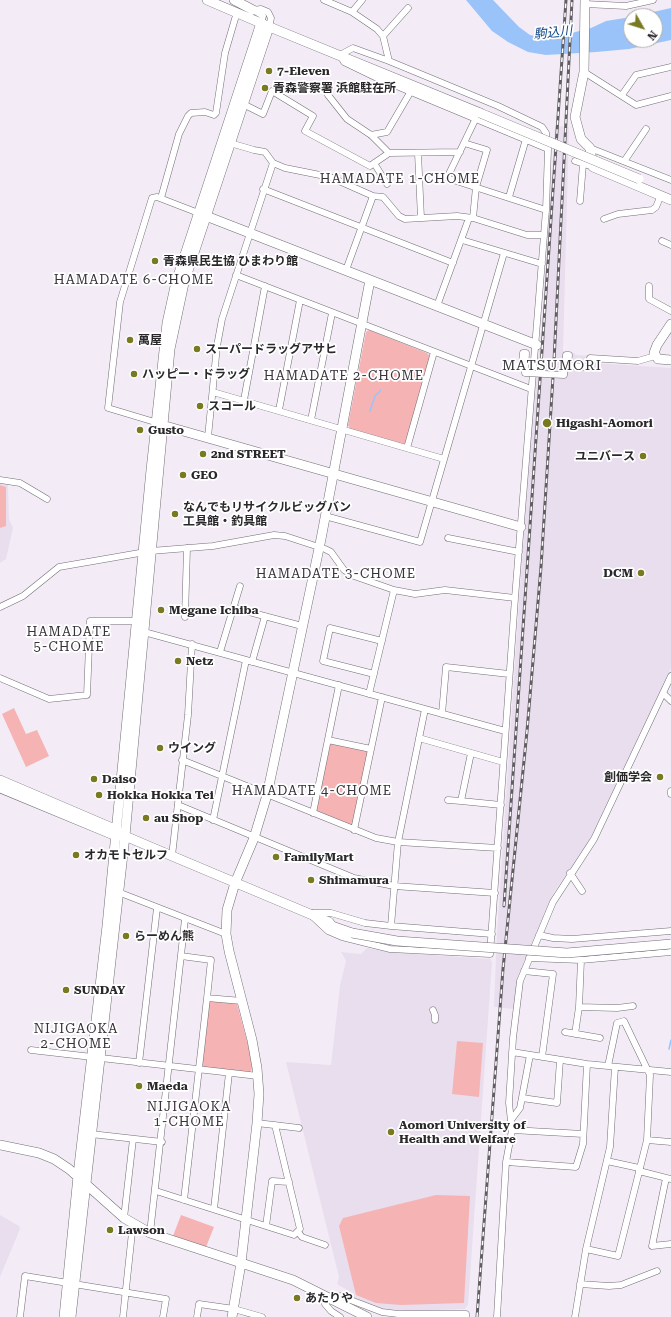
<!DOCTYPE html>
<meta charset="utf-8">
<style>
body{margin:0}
#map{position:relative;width:671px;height:1317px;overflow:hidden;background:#f3ecf6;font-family:"Roboto Serif",serif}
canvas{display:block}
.north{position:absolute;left:623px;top:8px;width:40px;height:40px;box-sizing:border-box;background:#fff;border:1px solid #aaa9aa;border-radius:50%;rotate:129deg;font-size:11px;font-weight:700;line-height:16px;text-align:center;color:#2a282b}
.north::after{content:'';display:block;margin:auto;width:14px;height:18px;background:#787920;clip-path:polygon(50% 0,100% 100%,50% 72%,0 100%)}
</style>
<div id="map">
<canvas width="671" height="1317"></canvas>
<div class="north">N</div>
</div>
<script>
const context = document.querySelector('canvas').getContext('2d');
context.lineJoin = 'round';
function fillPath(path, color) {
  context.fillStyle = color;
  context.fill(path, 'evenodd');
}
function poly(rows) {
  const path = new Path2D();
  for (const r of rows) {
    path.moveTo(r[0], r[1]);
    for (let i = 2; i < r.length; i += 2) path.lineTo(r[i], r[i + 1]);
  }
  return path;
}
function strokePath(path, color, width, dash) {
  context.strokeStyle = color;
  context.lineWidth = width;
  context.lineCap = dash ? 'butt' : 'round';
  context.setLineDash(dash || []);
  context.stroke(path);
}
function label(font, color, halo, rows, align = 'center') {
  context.font = font + ' "Roboto Serif","Noto Sans JP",serif';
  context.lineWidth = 3.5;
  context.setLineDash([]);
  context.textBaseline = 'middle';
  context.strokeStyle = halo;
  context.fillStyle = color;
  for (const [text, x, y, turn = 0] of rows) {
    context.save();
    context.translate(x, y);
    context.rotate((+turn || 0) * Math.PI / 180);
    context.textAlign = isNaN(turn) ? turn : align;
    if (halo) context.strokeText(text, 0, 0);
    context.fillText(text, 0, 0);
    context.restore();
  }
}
fillPath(poly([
 [555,126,569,127,563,351,575,353,575,355,595,356,595,363,671,368,671,668,587,845,554,892,548,905,518,976,513,1009,494,1007,497,933,519,602,534,391,542,325],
 [0,483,8,485,9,519,13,528,6,559,0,563],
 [367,948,388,952,490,959,492,962,468,1305,465,1309,410,1311,381,1309,354,1299,354,1294,337,1284,339,1277,286,1062,331,1065,340,985,346,961,341,952,361,954],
 [0,1215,19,1226,20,1229,0,1277]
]), '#e9deee');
fillPath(poly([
 [369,330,427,353,430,356,406,442,403,445,350,429,348,425,366,332],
 [0,485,6,487,6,526,0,528],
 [14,708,26,734,37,730,49,756,26,767,2,714],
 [332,743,367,750,368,752,353,824,350,826,317,812,316,809,330,745],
 [212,1000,237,1004,251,1056,252,1069,250,1072,204,1067,202,1064,209,1003],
 [457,1041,483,1043,479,1097,452,1094],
 [436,1195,470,1196,464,1303,401,1305,376,1303,356,1295,339,1226,343,1218],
 [181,1215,214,1227,206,1247,173,1236]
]), '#f6b3b4');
fillPath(poly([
 [466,0,493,0,519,27,530,35,540,37,560,36,591,28,606,21,631,17,631,40,655,40,655,16,635,16,671,8,671,40,629,49,596,52,546,55,528,52,508,42,492,31]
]), '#9ac4f9');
strokePath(poly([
 [370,411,375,396,381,390],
 [669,1049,671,1040]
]), '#9ac4f9', 1.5);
const street = poly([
 [324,0,352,12,377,29,383,36,389,61],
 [585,4,626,6,653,0],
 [253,10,261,9,268,12,271,18,269,27],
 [253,10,263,16,261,23],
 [352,12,362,0],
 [383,36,408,8],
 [584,72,636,105,671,96],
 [328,95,347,119,371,135,389,153,460,152],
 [622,95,636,75,671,67],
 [243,104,263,114,272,91,313,116,305,131,370,166,389,153],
 [476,118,447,178,546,210],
 [371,135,387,132,411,91],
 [230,143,254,150,265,152,273,163,285,168,330,177,373,196,383,197,399,216,405,219,457,216,473,218,527,235,544,235],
 [464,143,487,150,476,187,473,218],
 [590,148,671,180],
 [418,153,421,218],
 [625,160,646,129],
 [575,161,593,167],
 [374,163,387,184],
 [263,189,453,263],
 [509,197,526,139],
 [161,198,179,134,188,116,191,113,205,112,214,115,216,113,225,53,237,12],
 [580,201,583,164],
 [604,219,618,214,652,210,656,207,661,195],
 [462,240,542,264],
 [662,241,671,245],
 [346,270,373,196],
 [236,275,531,389],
 [649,286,649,299,671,311],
 [437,306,469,218],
 [574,366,586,367,589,366,590,358,638,361,655,356],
 [213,392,444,459],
 [244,400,265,286],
 [279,410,300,300],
 [311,420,332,313],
 [158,423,108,408,120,302,152,198,157,197,201,214],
 [208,437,217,346,222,319,273,163],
 [407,448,434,352],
 [0,480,20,483,47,499],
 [325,516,420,542,504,253],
 [448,538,519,552],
 [0,607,23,596,59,567,151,551,213,546,274,535,285,536,325,549,331,552,344,570,354,576,394,590,415,594,445,590,515,598],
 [234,608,302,626],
 [185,617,187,548],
 [144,632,505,731],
 [220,652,240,586],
 [252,662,265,616],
 [374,674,323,661,330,628,382,641],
 [0,678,49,699,87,695,90,621,137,621],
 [663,693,671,701],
 [369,694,394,590],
 [425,709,398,842,391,926,492,934],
 [442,714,446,667,509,674],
 [419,738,503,762],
 [328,740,371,749],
 [471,753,461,801,501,805],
 [182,760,376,838,398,842,498,848],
 [671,791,671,794],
 [448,800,461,801],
 [178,805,354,878,394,886,495,893],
 [313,813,339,685],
 [213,820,246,660],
 [354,830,382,697],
 [172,856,188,715,192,644],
 [570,873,582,891],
 [118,892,226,934],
 [312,913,331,913,365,923,391,926],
 [313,917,328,931,342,937],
 [343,930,342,937,390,949,490,954,515,598,546,210,548,149,546,133,542,127,498,106,389,61,353,48,340,55,344,62,375,77,548,149],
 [539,935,553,938,572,939,671,931],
 [181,956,211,960,207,998],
 [529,958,581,960,671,952],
 [524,971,553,974,542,1057],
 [579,1007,617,1008,633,1006],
 [433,1010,435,1015,435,1020],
 [565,1032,600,1038],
 [575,1034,579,1007,581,960],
 [31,1050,258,1076],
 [512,1052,587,1064,671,1072],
 [139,1063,157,908],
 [522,1098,557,1103,560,1060],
 [511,1120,520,1108,530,1055],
 [257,1123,299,1128],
 [512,1130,583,1134],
 [91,1134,162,1142],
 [647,1140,671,1142],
 [607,1161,639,1168],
 [506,1162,576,1167,583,1144,587,1064],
 [639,1171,671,1179],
 [666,1178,652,1246,671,1244],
 [156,1191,294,1235,300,1229,275,1125],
 [184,1200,207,998,242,1001],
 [214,1209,229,1073],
 [124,1218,133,1139],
 [266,1226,272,1181,289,1182],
 [298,1232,302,1237,325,1245],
 [150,1233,185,919],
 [586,1249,618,1256,647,1140,650,1075,624,1021,617,1023,608,1066],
 [580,1284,609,1286,621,1285,657,1271],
 [326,1298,325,1304,331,1311,340,1317],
 [332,1301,340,1296,382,1312,398,1314,466,1314,466,1317],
 [20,1317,25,1276,166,1299,163,1317],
 [123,1317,133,1223],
 [197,1317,199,1304,234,1309,262,1317],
 [497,1317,506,1162,512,1130,509,1103,513,1038,520,981,553,902,594,839,671,676],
 [575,1317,586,1249,610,1147,615,1067]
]);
const secondary = poly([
 [207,0,277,30,480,113],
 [234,0,253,10],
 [585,0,584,72,575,117,581,139,590,148,593,167,671,200],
 [206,216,537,345],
 [671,324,657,345,654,353,658,359,671,360],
 [162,425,521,527],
 [0,780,117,830,125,836,172,856,329,922,332,926,352,933],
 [0,788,116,836,121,836],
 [0,1145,39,1153,54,1159,69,1169,124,1218,150,1233,293,1280,367,1317],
 [64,1317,79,1166,107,926,151,470,167,323,176,282,261,23],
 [71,1317,125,836,170,349,184,283,269,27],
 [232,1317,241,1263,257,1123,259,1094,257,1068,252,1040,229,951,226,934,227,910,235,883,254,838,267,795,321,539,370,280]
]);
strokePath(street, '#736d76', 7);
strokePath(secondary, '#736d76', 10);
strokePath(street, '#fff', 6);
strokePath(secondary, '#fff', 9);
const rail = poly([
 [504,906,566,0],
 [477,1317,503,969,527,731,541,567,554,361,572,0]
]);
strokePath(rail, '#615d62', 3);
strokePath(rail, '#fff', 1.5, [4.5]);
const streetBridge = poly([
 [518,365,522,365,523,353,526,353,525,373,564,375,566,355,569,355,568,366,574,366]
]);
const secondaryBridge = poly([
 [480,113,639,179],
 [352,933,397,941,567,953,671,944]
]);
strokePath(streetBridge, '#736d76', 7, []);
strokePath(secondaryBridge, '#736d76', 10, []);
strokePath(streetBridge, '#fff', 6);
strokePath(secondaryBridge, '#fff', 9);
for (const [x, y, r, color] of [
 [269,71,4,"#787920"],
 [265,88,4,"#787920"],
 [155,261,4,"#787920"],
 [130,340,4,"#787920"],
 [197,349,4,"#787920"],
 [134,374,4,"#787920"],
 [200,406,4,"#787920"],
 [547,423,5,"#787920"],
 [140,430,4,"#787920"],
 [203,454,4,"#787920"],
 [643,456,4,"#787920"],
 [183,475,4,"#787920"],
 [175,514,4,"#787920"],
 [641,573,4,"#787920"],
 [161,610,4,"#787920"],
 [178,661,4,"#787920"],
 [160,748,4,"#787920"],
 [660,777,4,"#787920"],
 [94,779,4,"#787920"],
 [99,795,4,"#787920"],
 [146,818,4,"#787920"],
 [76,855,4,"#787920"],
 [276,857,4,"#787920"],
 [311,880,4,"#787920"],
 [126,936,4,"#787920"],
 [66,990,4,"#787920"],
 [139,1086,4,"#787920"],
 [391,1132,4,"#787920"],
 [110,1230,4,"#787920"],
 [297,1298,4,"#787920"]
]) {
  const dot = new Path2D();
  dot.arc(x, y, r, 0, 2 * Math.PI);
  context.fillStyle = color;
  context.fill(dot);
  strokePath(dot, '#fff', 1.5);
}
label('bold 12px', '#2a282b', '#fff', [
 ["7-Eleven",277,71],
 ["青森警察署 浜館駐在所",273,88],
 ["青森県民生協 ひまわり館",163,261],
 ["萬屋",138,340],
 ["スーパードラッグアサヒ",205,349],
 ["ハッピー・ドラッグ",142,374],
 ["スコール",208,406],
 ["Higashi-Aomori",556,423],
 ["Gusto",148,430],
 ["2nd STREET",211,454],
 ["ユニバース",635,456,"right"],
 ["GEO",191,475],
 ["なんでもリサイクルビッグバン",183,507],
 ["工具館・釣具館",183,521],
 ["DCM",633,573,"right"],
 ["Megane Ichiba",169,610],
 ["Netz",186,661],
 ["ウイング",168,748],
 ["創価学会",652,777,"right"],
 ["Daiso",102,779],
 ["Hokka Hokka Tei",107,795],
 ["au Shop",154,818],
 ["オカモトセルフ",84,855],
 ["FamilyMart",284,857],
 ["Shimamura",319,880],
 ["らーめん熊",134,936],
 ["SUNDAY",74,990],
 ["Maeda",147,1086],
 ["Aomori University of",399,1125],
 ["Health and Welfare",399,1139],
 ["Lawson",118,1230],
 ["あたりや",305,1298]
], 'left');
label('italic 13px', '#104886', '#fff', [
 ["駒込川",553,33,-6]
]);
context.letterSpacing = '1px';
label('13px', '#38323a', '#fff', [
 ["HAMADATE 1-CHOME",400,179],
 ["HAMADATE 6-CHOME",134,280],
 ["HAMADATE 2-CHOME",344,376],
 ["HAMADATE 3-CHOME",336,574],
 ["HAMADATE",69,632],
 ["5-CHOME",69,647],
 ["HAMADATE 4-CHOME",312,791],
 ["NIJIGAOKA",76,1029],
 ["2-CHOME",76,1044],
 ["NIJIGAOKA",189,1107],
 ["1-CHOME",189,1122]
]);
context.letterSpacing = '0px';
context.letterSpacing = '1px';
label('14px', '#38323a', '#fff', [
 ["MATSUMORI",552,366]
]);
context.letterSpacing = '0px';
</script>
